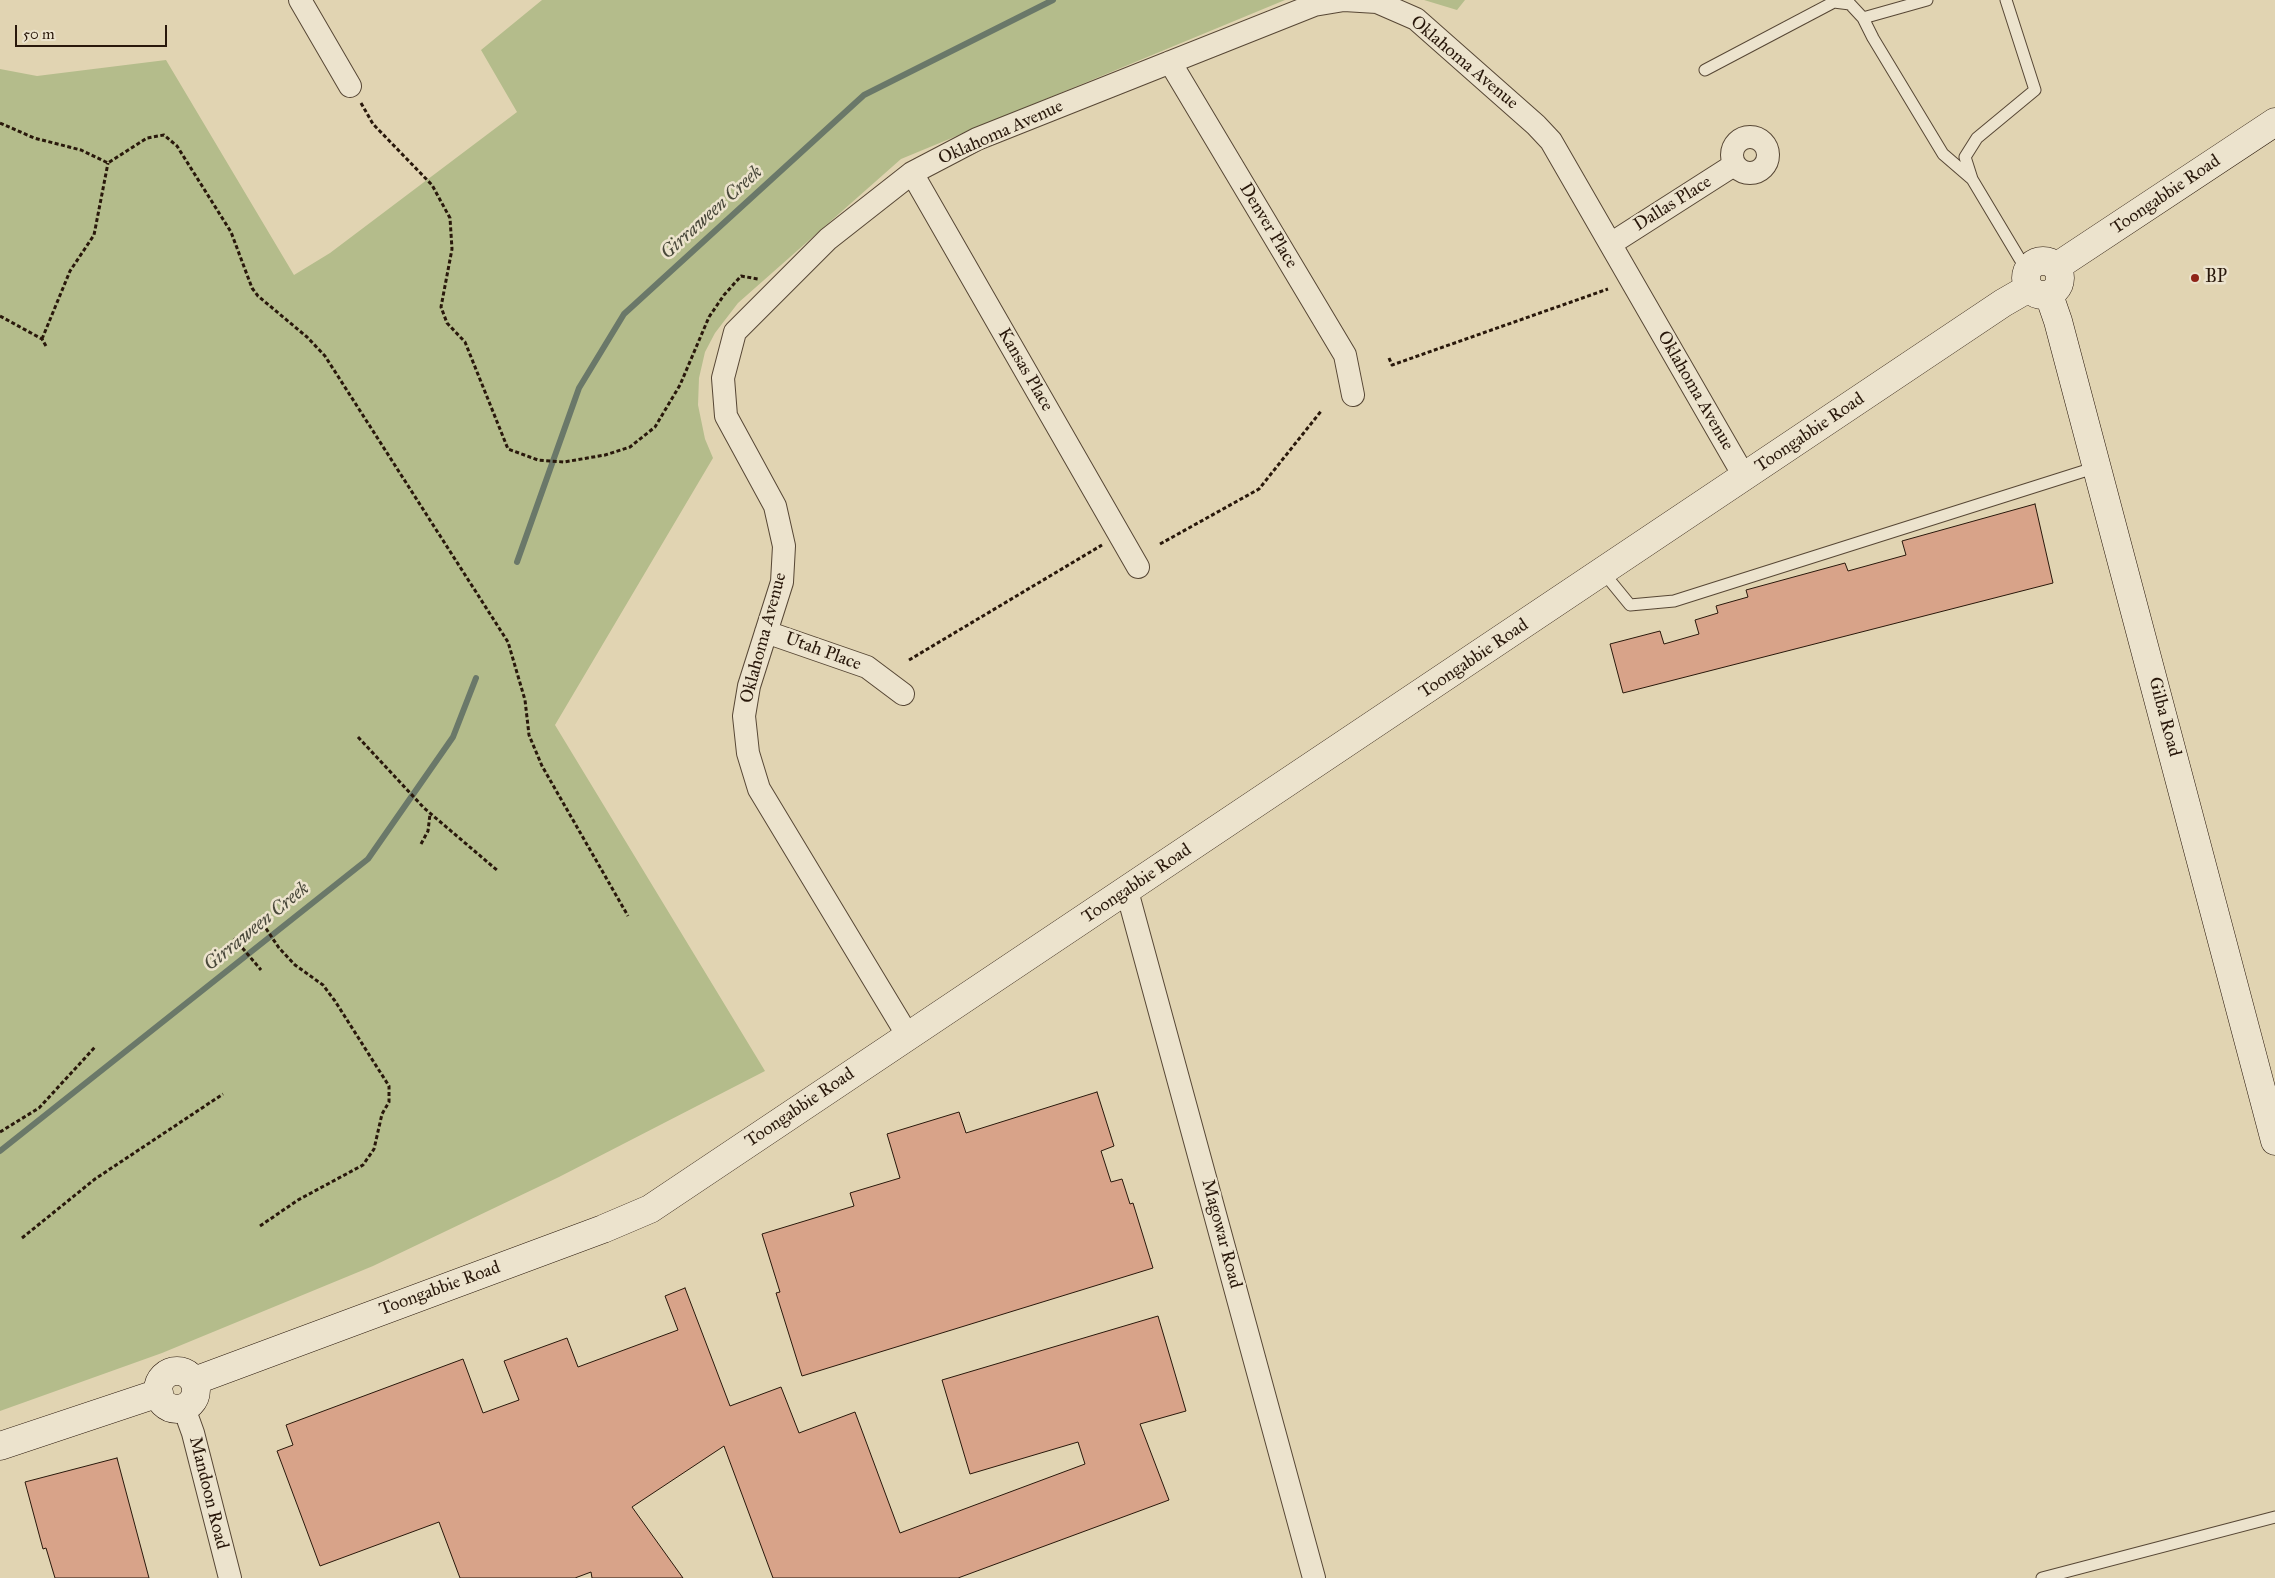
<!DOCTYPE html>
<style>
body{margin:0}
#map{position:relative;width:2275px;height:1578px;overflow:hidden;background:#e1d4b2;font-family:"IM FELL Great Primer",serif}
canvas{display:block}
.scale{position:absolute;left:15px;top:25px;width:152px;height:22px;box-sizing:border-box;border:2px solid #29180b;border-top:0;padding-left:6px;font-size:15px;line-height:18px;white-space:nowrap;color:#29180b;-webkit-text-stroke:4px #ece3cd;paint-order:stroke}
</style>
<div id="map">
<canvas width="2275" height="1578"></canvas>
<div class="scale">50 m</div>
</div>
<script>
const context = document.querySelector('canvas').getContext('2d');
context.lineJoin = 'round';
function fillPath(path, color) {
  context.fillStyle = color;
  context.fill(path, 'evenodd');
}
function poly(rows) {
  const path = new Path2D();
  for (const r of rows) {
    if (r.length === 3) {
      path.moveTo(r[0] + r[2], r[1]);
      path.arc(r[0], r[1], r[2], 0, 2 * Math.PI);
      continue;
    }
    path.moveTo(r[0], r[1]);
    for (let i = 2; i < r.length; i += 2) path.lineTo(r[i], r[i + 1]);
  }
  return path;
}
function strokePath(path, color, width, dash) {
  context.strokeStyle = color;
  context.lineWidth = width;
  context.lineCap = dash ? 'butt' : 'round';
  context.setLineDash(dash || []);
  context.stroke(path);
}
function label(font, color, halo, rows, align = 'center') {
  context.font = font + ' "IM FELL Great Primer",serif';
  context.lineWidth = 5;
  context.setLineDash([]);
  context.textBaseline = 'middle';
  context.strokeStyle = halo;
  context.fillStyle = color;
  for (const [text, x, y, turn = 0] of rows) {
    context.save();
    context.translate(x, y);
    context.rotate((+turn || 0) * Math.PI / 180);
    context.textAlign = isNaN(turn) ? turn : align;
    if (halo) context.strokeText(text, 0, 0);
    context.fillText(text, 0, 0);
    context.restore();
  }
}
fillPath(poly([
 [542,0,1285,0,901,159,738,303,715,333,705,352,699,378,698,405,705,439,713,458,555,725,765,1071,559,1177,373,1266,162,1353,0,1411,0,69,37,76,166,60,294,275,330,253,517,112,481,50],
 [1424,0,1465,0,1457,10]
]), '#b4bc8b');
strokePath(poly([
 [517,562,579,388,624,314,864,95,1053,0],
 [0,1151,368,859,453,737,476,678]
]), '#6a7869', 6);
const building = poly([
 [2035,504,2053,583,1623,693,1610,644,1660,631,1664,644,1699,634,1695,620,1718,613,1716,606,1748,597,1746,590,1845,563,1848,571,1906,555,1902,541,2035,504],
 [1097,1092,1114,1146,1101,1151,1111,1182,1122,1179,1130,1204,1133,1203,1153,1268,802,1376,776,1293,780,1292,762,1234,854,1206,850,1193,900,1178,887,1134,959,1112,966,1133,1097,1092],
 [685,1288,730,1406,781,1387,799,1433,855,1412,900,1533,1085,1464,1078,1442,970,1474,942,1380,1158,1316,1186,1411,1140,1424,1169,1500,958,1578,773,1578,724,1446,632,1507,683,1578,592,1578,591,1572,575,1578,460,1578,439,1522,320,1566,277,1451,293,1445,286,1425,463,1359,483,1413,519,1400,504,1361,567,1338,578,1367,678,1330,665,1296,685,1288],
 [117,1458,149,1578,55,1578,46,1548,43,1549,25,1482,117,1458]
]);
fillPath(building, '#d8a389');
strokePath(building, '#29180b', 1);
const lane = poly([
 [2006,0,2035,90,1977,138,1965,157,1972,179,2027,271],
 [1863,18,1927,0],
 [1705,70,1834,2,1850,4,1863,18,1873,38,1943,154,1972,179],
 [1603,572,1630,605,1674,601,2097,467],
 [2042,1578,2275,1517]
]);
const street = poly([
 [300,0,350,86],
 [1170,62,1345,355,1353,395],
 [1750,155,18],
 [912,173,1138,567],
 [1612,243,1734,165],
 [766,632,867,667,903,694],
 [1127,891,1314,1578],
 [908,1036,759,789,748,753,744,716,749,686,782,582,784,546,775,506,726,416,723,378,735,332,828,239,912,173,977,139,1314,5,1344,0,1377,2,1416,19,1536,125,1551,141,1744,476],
 [184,1408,193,1433,230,1578]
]);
const secondary = poly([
 [2043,278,17],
 [2056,267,2275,122],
 [2049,295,2058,321,2275,1141],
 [177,1390,19],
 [194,1381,603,1229,650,1209,2003,303,2029,288],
 [0,1446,159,1393]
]);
strokePath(lane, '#574735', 13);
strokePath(street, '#574735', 24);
strokePath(secondary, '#29180b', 29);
strokePath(poly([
 [361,103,373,124,432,185,450,218,452,249,441,307,447,323,465,342,508,449,538,460,564,462,605,455,630,447,655,427,680,385,709,317,724,295,741,276,758,279],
 [0,123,34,138,81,150,108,163,147,138,164,135,177,146,231,232,252,288,258,296,307,337,325,356,508,642,525,700,529,735,542,766,628,916],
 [0,316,42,339,47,348],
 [42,339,70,271,94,235,108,163],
 [1389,358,1392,365,1608,289],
 [1160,544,1259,489,1322,410],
 [909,660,1102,545],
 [358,737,424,808,498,871],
 [421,844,428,831,430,814],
 [234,938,261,970],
 [0,1132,39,1108,96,1046],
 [260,1226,298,1200,363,1165,374,1149,382,1114,389,1102,389,1086,335,1001,323,985,295,965,279,948,261,921],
 [22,1238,95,1179,223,1094]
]), '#29180b', 3, [4, 2.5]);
strokePath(lane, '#ece3cd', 11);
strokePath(street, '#ece3cd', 22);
strokePath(secondary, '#ece3cd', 28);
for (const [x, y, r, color] of [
 [2195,278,5,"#8f2418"]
]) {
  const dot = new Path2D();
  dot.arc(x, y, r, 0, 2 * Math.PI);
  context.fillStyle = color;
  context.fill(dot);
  strokePath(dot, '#ece3cd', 2);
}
label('18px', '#29180b', '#ece3cd', [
 ["Oklahoma Avenue",1464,63,40],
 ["Oklahoma Avenue",1001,133,-24],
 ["Toongabbie Road",2166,195,-34],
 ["Dallas Place",1673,204,-32],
 ["Denver Place",1268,226,59],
 ["Kansas Place",1025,370,60],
 ["Oklahoma Avenue",1695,391,60],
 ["Toongabbie Road",1810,433,-34],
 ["Oklahoma Avenue",764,638,-75],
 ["Utah Place",823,652,20],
 ["Toongabbie Road",1474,659,-34],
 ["Gilba Road",2164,717,75],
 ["Toongabbie Road",1137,884,-34],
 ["Toongabbie Road",800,1108,-34],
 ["Magowar Road",1221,1234,75],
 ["Toongabbie Road",440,1289,-20],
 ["Mandoon Road",208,1493,76]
]);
label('18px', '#29180b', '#ece3cd', [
 ["BP",2205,278]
], 'left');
label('italic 19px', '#49483a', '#ece3cd', [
 ["Girraween Creek",712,213,-42],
 ["Girraween Creek",257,927,-39]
]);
</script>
